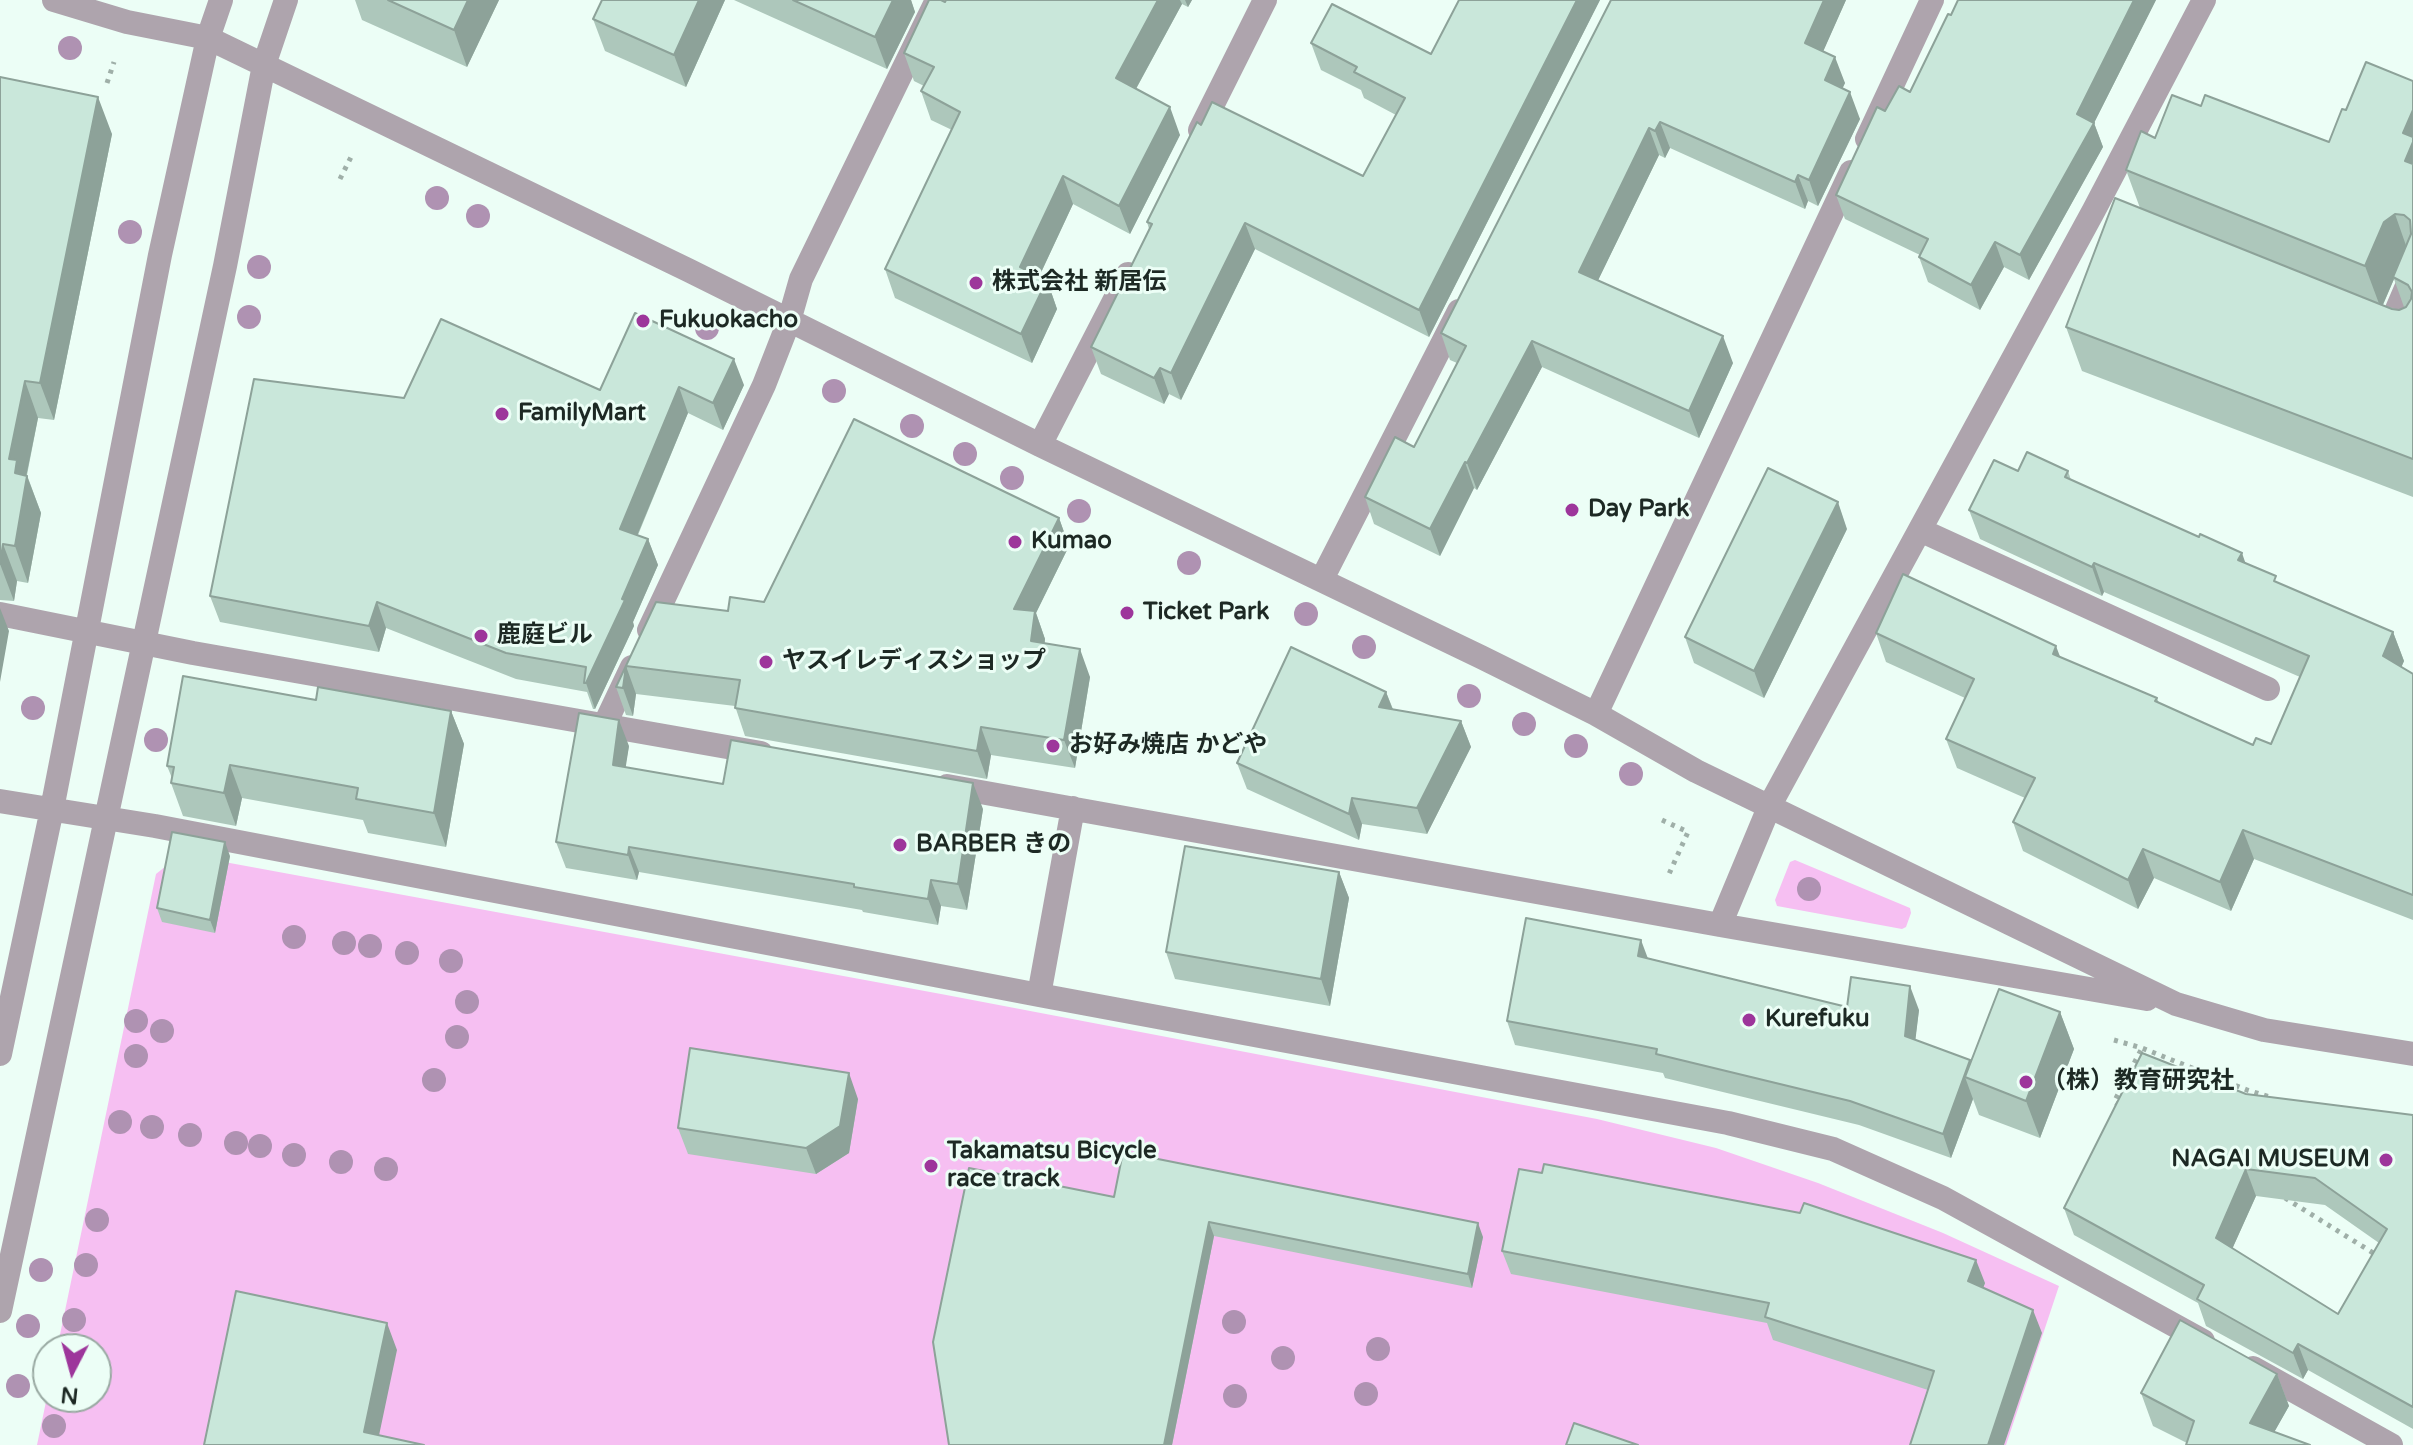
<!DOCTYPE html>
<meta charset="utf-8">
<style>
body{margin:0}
#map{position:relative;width:2413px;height:1445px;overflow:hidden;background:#ecfef6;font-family:"Varela Round",sans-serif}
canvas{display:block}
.north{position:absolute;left:32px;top:1333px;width:80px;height:80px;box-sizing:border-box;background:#ecfef6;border:2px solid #99a9a2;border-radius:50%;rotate:186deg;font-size:22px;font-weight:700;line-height:32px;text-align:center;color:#1d2924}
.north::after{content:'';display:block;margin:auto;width:28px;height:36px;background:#9d369b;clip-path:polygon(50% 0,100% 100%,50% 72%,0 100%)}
</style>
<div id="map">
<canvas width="2413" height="1445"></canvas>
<div class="north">N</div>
</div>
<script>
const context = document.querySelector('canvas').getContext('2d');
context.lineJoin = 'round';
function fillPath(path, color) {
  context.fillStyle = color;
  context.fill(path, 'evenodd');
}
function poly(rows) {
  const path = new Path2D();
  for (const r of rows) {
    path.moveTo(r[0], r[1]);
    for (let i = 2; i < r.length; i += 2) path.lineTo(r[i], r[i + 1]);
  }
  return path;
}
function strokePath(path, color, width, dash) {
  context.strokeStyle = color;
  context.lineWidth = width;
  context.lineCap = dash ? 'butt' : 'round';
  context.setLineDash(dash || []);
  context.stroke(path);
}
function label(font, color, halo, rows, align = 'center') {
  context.font = font + ' "Varela Round","Noto Sans JP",sans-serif';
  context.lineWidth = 6;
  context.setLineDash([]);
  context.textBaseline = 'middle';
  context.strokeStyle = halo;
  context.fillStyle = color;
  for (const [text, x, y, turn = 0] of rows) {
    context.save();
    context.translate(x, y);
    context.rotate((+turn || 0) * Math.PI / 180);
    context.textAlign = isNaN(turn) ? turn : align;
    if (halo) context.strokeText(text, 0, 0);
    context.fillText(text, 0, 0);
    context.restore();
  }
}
fillPath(poly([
 [181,854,941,994,1597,1119,1716,1148,1818,1183,1943,1233,2059,1286,2006,1445,37,1445,48,1392,48,1397,96,1397,96,1349,57,1349,156,874],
 [1795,860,1910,908,1911,913,1906,927,1902,929,1777,906,1775,900,1790,862]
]), '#f6bff2');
strokePath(poly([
 [107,83,114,62],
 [340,179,352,155],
 [1662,820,1688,832,1669,874],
 [2114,1040,2142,1048,2247,1090,2270,1097],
 [2119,1105,2114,1102,2142,1048],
 [2285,1198,2378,1256]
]), '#9fafa8', 5, [4, 6]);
strokePath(poly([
 [54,0,127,22,208,38,688,270,1040,445,1481,657,1596,714,1696,771,2176,1004,2264,1030,2413,1054],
 [1200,130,1265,0],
 [1867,139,1932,0],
 [2389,328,2413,272],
 [1040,445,1128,274],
 [1920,530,2268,689],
 [1322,579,1459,311],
 [0,614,193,653,761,753],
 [649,630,764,385,789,321,801,279,937,0],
 [1596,714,1851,172],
 [604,726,632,667],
 [947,786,1720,925,2147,999],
 [0,801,155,826,1039,995,1728,1123,1833,1149,1943,1198,2203,1341],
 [1720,925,1770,805,2094,210,2204,0],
 [1039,995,1073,808],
 [0,1054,52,809,160,255,208,38,221,0],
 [0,1311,225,266,264,65,286,0],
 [2253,1368,2391,1445]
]), '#aea4ad', 24);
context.fillStyle = '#af92b2';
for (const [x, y] of [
 [70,48],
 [437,198],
 [478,216],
 [130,232],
 [259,267],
 [249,317],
 [707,328],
 [834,391],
 [912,426],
 [965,454],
 [1012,478],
 [1079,511],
 [1189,563],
 [1306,614],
 [1364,647],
 [1469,696],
 [33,708],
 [1524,724],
 [156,740],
 [1576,746],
 [1631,774],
 [1809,889],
 [294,937],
 [344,943],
 [370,946],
 [407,953],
 [451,961],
 [467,1002],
 [136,1021],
 [162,1031],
 [457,1037],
 [136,1056],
 [434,1080],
 [120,1122],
 [152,1127],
 [190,1135],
 [236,1143],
 [260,1146],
 [294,1155],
 [341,1162],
 [386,1169],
 [97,1220],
 [86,1265],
 [41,1270],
 [74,1320],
 [1234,1322],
 [28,1326],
 [1378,1349],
 [1283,1358],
 [18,1386],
 [1366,1394],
 [1235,1396],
 [54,1426]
]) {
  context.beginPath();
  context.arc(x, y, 12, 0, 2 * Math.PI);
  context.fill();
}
fillPath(poly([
 [355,0,499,0,467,67,362,20],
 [602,0,725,0,686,87,605,51,593,19],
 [734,0,911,0,915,12,887,69],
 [946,0,1192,0,1188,7,1182,4,1136,89,1180,135,1130,234,1073,204,1039,277,1047,280,1057,309,1032,363,895,298,885,269,952,130,931,120,921,91,924,86,914,81,904,53],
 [1459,0,1600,0,1429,337,1255,249,1181,400,1169,394,1164,404,1101,374,1091,347,1149,229,1147,222,1201,125,1363,176,1396,115,1364,98,1361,90,1321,70,1311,43,1431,54],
 [1611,0,1846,0,1823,51,1845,83,1842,89,1860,119,1818,206,1808,201,1805,209,1670,148,1665,158,1659,155,1598,280,1733,363,1699,438,1542,367,1477,490,1474,488,1440,556,1374,524,1365,497,1414,447,1457,363,1450,360,1441,333],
 [1958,0,2156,0,2094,123,2103,147,2029,280,2004,267,1980,310,1928,282,1919,257,1920,255,1845,219,1836,195,1885,111,1910,92],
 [0,77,112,134,54,420,38,418,27,475,41,513,28,583,17,581,14,601,0,600],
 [2413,81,2413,497,2082,371,2066,327,2140,208,2126,170,2155,138,2201,106,2329,142,2346,110],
 [2394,279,2404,307,2399,310,2383,305],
 [744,385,723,430,688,413,638,535,648,539,658,565,633,622,634,626,595,709,593,709,587,692,516,679,386,628,379,652,220,622,210,596,404,398],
 [2018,471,2068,471,2071,480,2245,563,2278,583,2393,632,2404,661,2401,667,2413,674,2413,920,2254,859,2231,911,2154,878,2138,909,2023,851,2013,822,2025,798,1957,768,1946,739,1965,698,1886,662,1876,633,2060,657,2157,698,2159,703,2253,745,2271,744,2300,677,2104,592,2102,596,1980,539,1969,510],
 [1059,518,1069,546,1036,613,1045,639,1045,644,1090,677,1075,768,991,755,987,779,745,736,735,706,636,694,633,716,626,715,616,687,656,602,728,611,764,602],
 [1847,529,1764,698,1694,663,1685,637],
 [1386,692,1393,709,1461,721,1471,747,1427,834,1362,824,1359,840,1247,789,1237,763],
 [316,700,451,711,464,744,446,847,368,833,363,820,242,798,236,826,183,816,171,783,172,778,167,766],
 [629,746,625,767,723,784,983,809,967,910,941,906,938,925,863,912,862,910,639,872,637,880,566,868,556,842],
 [230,856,215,933,162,922,157,908],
 [1339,872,1349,898,1330,1006,1175,979,1166,952],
 [1648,958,1847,1007,1919,1010,1915,1040,1970,1060,1971,1062,2060,1012,2074,1049,2040,1138,1979,1115,1973,1099,1951,1158,1859,1125,1665,1078,1663,1073,1515,1045,1507,1021],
 [2246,1094,2413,1115,2413,1429,2308,1370,2303,1379,2206,1326,2198,1303,2074,1235,2064,1208],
 [2256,1196,2325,1205,2379,1243,2338,1314,2232,1249],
 [858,1099,849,1153,816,1174,688,1154,678,1128],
 [1114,1197,1483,1237,1472,1288,1214,1236,1172,1445,949,1445],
 [1502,1251,1985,1283,1983,1288,2042,1333,1928,1390,1773,1340,1767,1323,1511,1274],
 [2277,1374,2289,1406,2274,1432,2187,1443,2153,1426,2141,1393]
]), '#adc7bb');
fillPath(poly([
 [468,0,499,0,467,67,454,30],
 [699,0,725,0,686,87,674,55],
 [893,0,911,0,915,12,887,69,875,37],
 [1158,0,1180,0,1182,4,1126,107,1116,78],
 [1185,0,1192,0,1188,7],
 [1577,0,1600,0,1429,337,1419,310],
 [1824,0,1846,0,1815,70,1805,43],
 [2134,0,2156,0,2094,123,2103,147,2029,280,2020,255,2077,114],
 [1835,57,1845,83,1834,106,1825,80],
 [1850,92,1860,119,1818,206,1809,180],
 [98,97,112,134,54,420,40,383],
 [1170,107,1180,135,1130,234,1119,206],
 [2413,110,2413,182,2405,161,2403,133],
 [1660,122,1670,148,1665,158,1655,131],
 [1649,128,1659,155,1589,299,1579,272],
 [1798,175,1808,201,1805,209,1795,182],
 [1063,176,1073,204,1030,296,1020,267],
 [2395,214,2410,257,2393,277,2394,279,2381,309,2365,266,2384,222],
 [1245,223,1255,249,1181,400,1171,373],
 [1995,242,2004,267,1980,310,1971,285],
 [1047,280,1057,309,1032,363,1021,334],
 [1723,336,1733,363,1699,438,1689,411],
 [1532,341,1542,367,1477,490,1467,463],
 [734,359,744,385,723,430,713,403],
 [1160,368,1169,394,1164,404,1154,378],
 [25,381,38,418,25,482,27,476,41,513,28,583,15,546,9,459],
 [679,387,688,413,629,555,620,529],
 [1465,462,1474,488,1440,556,1430,529],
 [1838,502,1847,529,1764,698,1754,671],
 [1059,518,1069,546,1036,613,1045,639,1041,669,1014,609],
 [648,539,658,565,633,622,634,626,595,709,586,683],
 [3,544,17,581,14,601,0,564],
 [2242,553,2252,582,2238,560],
 [2094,563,2104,592,2102,596,2092,567],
 [377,602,386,628,379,652,369,626],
 [0,608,9,631,0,682],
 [2393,632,2404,661,2394,685,2383,656],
 [2056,646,2067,675,2053,654],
 [1080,649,1090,677,1075,768,1064,740],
 [626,666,636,694,633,716,623,688],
 [1386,692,1396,718,1379,707],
 [451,711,464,744,446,847,434,813],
 [619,720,629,746,622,791,613,765],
 [1461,721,1471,747,1427,834,1417,808],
 [981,727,991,755,987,779,977,751],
 [230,765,242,798,236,826,224,793],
 [973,783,983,809,967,910,958,884],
 [1352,798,1362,824,1359,840,1349,814],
 [2243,830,2254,859,2231,911,2220,882],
 [225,842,230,856,215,933,210,920],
 [629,847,639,872,637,880,628,855],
 [2143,849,2154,878,2138,909,2128,880],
 [1339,872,1349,898,1330,1006,1321,979],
 [931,880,941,906,938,925,928,899],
 [1641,940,1650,964,1638,956],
 [1910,986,1919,1010,1913,1060,1905,1036],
 [2060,1012,2074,1049,2040,1138,2026,1101],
 [1970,1060,1978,1082,1965,1077,1973,1099,1951,1158,1943,1134],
 [849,1073,858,1099,849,1153,816,1174,806,1148],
 [2246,1169,2256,1196,2225,1265,2216,1238],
 [1209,1222,1214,1236,1172,1445,1164,1445],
 [1478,1223,1483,1237,1472,1288,1468,1274],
 [1976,1260,1985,1283,1977,1304,1968,1281],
 [2033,1310,2042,1333,2004,1445,1988,1445],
 [387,1323,397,1350,377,1445,364,1432],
 [2298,1344,2308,1370,2303,1379,2293,1353],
 [2277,1374,2289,1406,2267,1445,2250,1423]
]), '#8da299');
const building = poly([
 [388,0,468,0,454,30,388,0],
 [602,0,699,0,674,55,593,19,602,0],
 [793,0,893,0,875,37,793,0],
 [929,0,941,0,945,2,946,0,1158,0,1116,78,1170,107,1119,206,1063,176,1020,267,1047,280,1021,334,885,269,960,112,921,91,934,67,904,53,929,0],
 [1459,0,1577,0,1419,310,1245,223,1171,373,1160,368,1154,378,1091,347,1152,224,1147,222,1197,122,1201,125,1212,102,1363,176,1405,98,1354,72,1357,67,1311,43,1332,4,1431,54,1459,0],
 [1611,0,1824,0,1805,43,1835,57,1825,80,1850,92,1809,180,1798,175,1795,182,1660,122,1655,131,1649,128,1579,272,1723,336,1689,411,1532,341,1467,463,1465,462,1430,529,1365,497,1395,437,1414,447,1466,346,1441,333,1611,0],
 [1958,0,2134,0,2077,114,2094,123,2020,255,1995,242,1971,285,1919,257,1928,239,1836,195,1877,107,1885,111,1899,86,1910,92,1948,14,1951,15,1958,0],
 [2366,62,2413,81,2413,110,2403,133,2413,137,2413,142,2405,161,2413,164,2413,459,2066,327,2115,198,2392,309,2399,310,2406,307,2411,299,2412,292,2408,285,2393,277,2411,234,2410,220,2404,215,2395,214,2384,222,2365,266,2126,170,2141,131,2155,138,2172,95,2201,106,2205,95,2329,142,2342,109,2346,110,2366,62],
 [0,77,98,97,40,383,25,381,9,459,17,460,15,473,27,476,15,546,3,544,0,564,0,77],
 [635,313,734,359,713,403,679,387,620,529,648,539,622,599,625,600,586,683,584,683,586,667,506,653,377,602,369,626,210,596,254,379,404,398,441,319,600,390,635,313],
 [854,419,1059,518,1014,609,1035,611,1031,641,1080,649,1064,740,981,727,977,751,735,708,740,680,626,666,623,688,616,687,656,602,728,611,730,597,764,602,854,419],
 [2027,452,2068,471,2065,477,2199,537,2200,534,2242,553,2238,560,2276,576,2274,581,2393,632,2383,656,2413,674,2413,895,2243,830,2220,882,2143,849,2128,880,2013,822,2035,778,1946,739,1974,679,1876,633,1903,574,2056,646,2053,654,2157,698,2155,701,2253,745,2256,738,2271,744,2309,656,2094,563,2092,567,1969,510,1994,460,2018,471,2027,452],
 [1768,468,1838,502,1754,671,1685,637,1768,468],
 [1291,647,1386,692,1379,707,1461,721,1417,808,1352,798,1349,814,1237,763,1291,647],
 [183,676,316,700,318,687,451,711,434,813,356,799,358,788,230,765,224,793,171,783,174,767,167,766,183,676],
 [579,713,619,720,613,765,723,784,731,740,973,783,958,884,931,880,928,899,854,887,854,884,629,847,628,855,556,842,579,713],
 [172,832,225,842,210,920,157,908,172,832],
 [1185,846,1339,872,1321,979,1166,952,1185,846],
 [1526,918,1641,940,1638,956,1847,1007,1851,977,1910,986,1905,1036,1970,1060,1943,1134,1850,1101,1656,1054,1657,1049,1507,1021,1526,918],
 [1999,989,2060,1012,2026,1101,1965,1077,1999,989],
 [690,1048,849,1073,840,1126,806,1148,678,1128,690,1048],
 [2142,1053,2246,1094,2413,1115,2413,1407,2298,1344,2293,1353,2197,1299,2204,1285,2064,1208,2142,1053],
 [2246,1169,2315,1178,2387,1229,2338,1314,2216,1238,2246,1169],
 [1123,1152,1478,1223,1468,1274,1209,1222,1164,1445,949,1445,933,1342,969,1168,1114,1197,1123,1152],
 [1544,1164,1800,1213,1804,1203,1976,1260,1968,1281,2033,1310,1988,1445,1989,1445,1910,1445,1934,1371,1765,1317,1769,1303,1502,1251,1519,1169,1542,1173,1544,1164],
 [236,1291,387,1323,364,1432,424,1445,204,1445,236,1291],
 [2180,1320,2277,1374,2250,1423,2310,1445,2186,1445,2194,1421,2141,1393,2180,1320],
 [1574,1423,1638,1445,1566,1445,1574,1423]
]);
fillPath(building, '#c9e7da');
strokePath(building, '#8da299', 2);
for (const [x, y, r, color] of [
 [976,283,8,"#9d369b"],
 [643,321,8,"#9d369b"],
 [502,414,8,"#9d369b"],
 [1572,510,8,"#9d369b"],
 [1015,542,8,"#9d369b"],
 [1127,613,8,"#9d369b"],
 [481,636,8,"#9d369b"],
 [766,662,8,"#9d369b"],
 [1053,746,8,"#9d369b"],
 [900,845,8,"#9d369b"],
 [1749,1020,8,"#9d369b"],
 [2026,1082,8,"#9d369b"],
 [2386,1160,8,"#9d369b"],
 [931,1166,8,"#9d369b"]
]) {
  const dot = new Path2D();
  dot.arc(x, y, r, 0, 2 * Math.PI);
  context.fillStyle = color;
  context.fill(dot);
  strokePath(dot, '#ecfef6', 3);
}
label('bold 24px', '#1d2924', '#ecfef6', [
 ["株式会社 新居伝",992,283],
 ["Fukuokacho",659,321],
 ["FamilyMart",518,414],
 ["Day Park",1588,510],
 ["Kumao",1031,542],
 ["Ticket Park",1143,613],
 ["鹿庭ビル",497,636],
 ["ヤスイレディスショップ",782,662],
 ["お好み焼店 かどや",1069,746],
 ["BARBER きの",916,845],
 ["Kurefuku",1765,1020],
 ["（株）教育研究社",2042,1082],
 ["Takamatsu Bicycle",947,1152],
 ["race track",947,1180],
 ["NAGAI MUSEUM",2370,1160,"right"]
], 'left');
</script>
